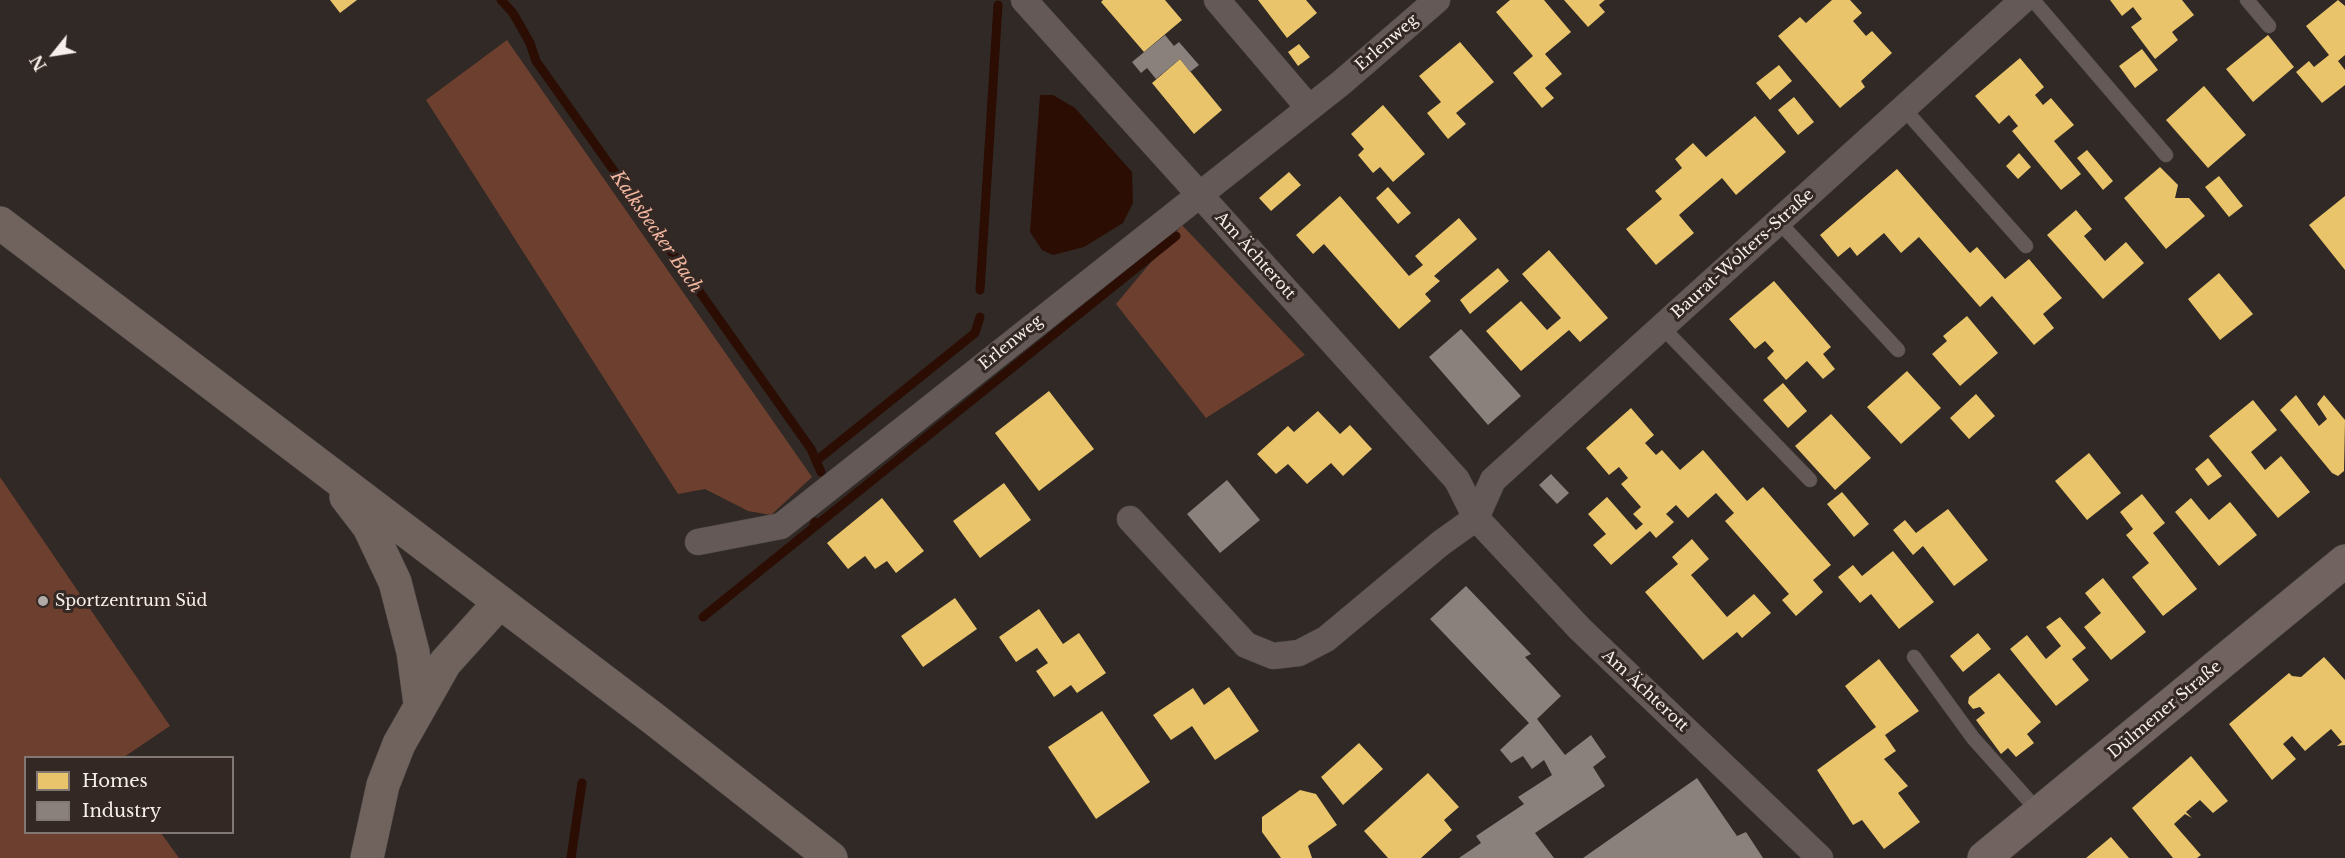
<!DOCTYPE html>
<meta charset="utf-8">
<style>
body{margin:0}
#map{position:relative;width:2345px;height:858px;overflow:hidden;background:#302926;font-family:"Libre Baskerville",serif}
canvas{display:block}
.legend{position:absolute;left:24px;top:756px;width:210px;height:78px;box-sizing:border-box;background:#332823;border:2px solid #817873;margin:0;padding:8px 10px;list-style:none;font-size:18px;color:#f7efec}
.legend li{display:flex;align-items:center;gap:12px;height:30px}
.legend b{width:30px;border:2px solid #817873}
.north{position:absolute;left:24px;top:24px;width:60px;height:60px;-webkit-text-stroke:4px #332823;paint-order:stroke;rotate:240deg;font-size:16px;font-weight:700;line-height:24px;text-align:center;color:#f7efec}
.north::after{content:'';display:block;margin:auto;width:21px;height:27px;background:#f7efec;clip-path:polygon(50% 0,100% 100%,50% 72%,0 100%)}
</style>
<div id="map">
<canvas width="2345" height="858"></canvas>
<ul class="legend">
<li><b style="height:16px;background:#e9c46a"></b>Homes</li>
<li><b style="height:16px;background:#8a817c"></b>Industry</li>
</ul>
<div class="north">N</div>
</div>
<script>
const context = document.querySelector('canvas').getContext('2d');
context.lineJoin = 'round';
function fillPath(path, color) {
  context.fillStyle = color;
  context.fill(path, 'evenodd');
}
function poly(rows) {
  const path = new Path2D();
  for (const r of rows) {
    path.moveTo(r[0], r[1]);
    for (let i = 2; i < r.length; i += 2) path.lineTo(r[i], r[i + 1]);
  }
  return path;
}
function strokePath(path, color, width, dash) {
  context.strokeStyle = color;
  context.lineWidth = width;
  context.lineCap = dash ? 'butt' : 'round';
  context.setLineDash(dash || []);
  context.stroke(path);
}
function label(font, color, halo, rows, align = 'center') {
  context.font = font + ' "Libre Baskerville",serif';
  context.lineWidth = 6;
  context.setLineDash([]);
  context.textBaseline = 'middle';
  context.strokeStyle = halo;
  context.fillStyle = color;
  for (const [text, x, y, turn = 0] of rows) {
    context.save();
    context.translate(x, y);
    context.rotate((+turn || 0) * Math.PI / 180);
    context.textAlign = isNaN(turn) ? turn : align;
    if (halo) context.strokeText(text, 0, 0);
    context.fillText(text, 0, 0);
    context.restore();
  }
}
fillPath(poly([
 [507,40,812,477,771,515,748,511,705,489,678,494,426,100],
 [1182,225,1305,355,1206,418,1116,304],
 [0,477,170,726,124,757,26,758,26,832,161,833,179,858,0,858]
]), '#6d3f2e');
fillPath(poly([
 [1040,95,1053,95,1075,108,1132,172,1133,203,1123,223,1084,247,1053,255,1042,250,1030,232]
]), '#2b0d03');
fillPath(poly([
 [330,0,357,0,340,13],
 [1103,0,1165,0,1182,20,1144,52,1101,2],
 [1258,0,1306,0,1317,13,1287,38],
 [1510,0,1544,0,1571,32,1545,54,1562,74,1545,88,1554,98,1542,108,1513,73,1533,56,1496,12],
 [1564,0,1605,0,1599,5,1605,12,1588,27],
 [1832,0,1850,0,1862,13,1853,21,1866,36,1872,31,1892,53,1861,81,1865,87,1840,108,1778,36,1800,17,1806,23],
 [2110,0,2182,0,2194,15,2172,32,2178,40,2155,59,2131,27,2142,19,2133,7,2122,16],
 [2338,0,2345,6,2345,55,2338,61,2345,70,2345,85,2322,103,2296,72,2309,61,2314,67,2329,55,2306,26],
 [2268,35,2294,67,2253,102,2226,69],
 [1460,42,1494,82,1456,113,1466,124,1448,139,1427,113,1441,102,1419,76],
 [1299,44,1310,57,1298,66,1288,52],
 [2142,49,2158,70,2135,88,2119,66],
 [2020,58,2044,87,2035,95,2043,105,2051,98,2074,125,2054,141,2081,174,2061,190,2012,131,2018,126,2009,115,1999,124,1975,96],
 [1180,59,1222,110,1194,134,1152,83],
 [1779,65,1792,81,1770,100,1756,83],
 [2204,86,2246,135,2208,168,2166,120],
 [1794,97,1814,122,1798,135,1778,110],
 [1383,105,1425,154,1393,182,1380,167,1373,173,1358,155,1364,149,1351,134],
 [1755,116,1786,152,1736,195,1722,178,1679,215,1694,233,1656,265,1626,229,1662,199,1655,191,1682,168,1675,159,1693,143,1706,157],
 [2087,150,2113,181,2103,190,2077,158],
 [2019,153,2031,167,2018,179,2006,166],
 [2160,167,2178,185,2175,198,2189,198,2205,216,2166,249,2124,198],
 [1897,169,1970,253,1977,247,2005,279,2029,259,2062,298,2043,314,2054,328,2034,345,1992,296,1980,307,1919,237,1901,253,1884,233,1857,256,1850,247,1838,257,1820,235],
 [1289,172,1301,185,1271,211,1259,198],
 [2219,176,2243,206,2229,217,2205,187],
 [1388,187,1411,213,1398,224,1376,198],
 [1340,196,1409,276,1423,265,1415,256,1459,218,1477,239,1434,276,1440,281,1425,294,1431,301,1399,329,1324,244,1313,254,1296,235],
 [2345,196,2345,270,2309,225],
 [2076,210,2092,229,2084,236,2105,261,2126,242,2144,263,2103,299,2047,235],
 [1549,250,1608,318,1580,342,1569,330,1521,371,1486,331,1521,301,1547,330,1561,318,1522,274],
 [1498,268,1509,281,1470,314,1460,300],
 [2219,273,2253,314,2220,340,2188,299],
 [1774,281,1831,347,1823,354,1835,369,1823,379,1807,361,1786,380,1767,358,1774,351,1765,341,1755,349,1729,319],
 [1967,316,1998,353,1960,386,1932,354,1947,341,1943,336],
 [1907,371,1941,408,1901,444,1867,407],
 [1783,383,1807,411,1788,428,1763,400],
 [1049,391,1094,449,1039,491,995,433],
 [1976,394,1995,416,1969,439,1950,418],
 [2296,395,2319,426,2327,419,2317,404,2324,395,2345,420,2344,471,2338,476,2332,473,2280,410],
 [2253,400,2277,430,2251,452,2265,470,2281,456,2310,492,2278,518,2209,436],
 [1631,408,1654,435,1645,443,1656,455,1662,450,1680,470,1703,450,1747,501,1763,487,1831,565,1813,580,1823,592,1796,616,1782,600,1789,594,1725,521,1734,513,1716,493,1688,518,1676,505,1666,514,1674,522,1656,538,1650,531,1611,565,1593,545,1606,534,1588,514,1607,497,1636,530,1643,524,1633,514,1641,507,1621,484,1628,478,1619,467,1609,475,1586,448],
 [1318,411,1340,434,1350,425,1372,449,1343,476,1331,463,1307,484,1288,464,1276,474,1257,454,1288,426,1294,432],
 [1831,414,1871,458,1835,490,1795,446],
 [2089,453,2121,493,2087,520,2055,481],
 [2208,458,2222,476,2208,486,2195,469],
 [1004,483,1031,520,980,558,953,521],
 [1842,492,1869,524,1854,537,1827,504],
 [2142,494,2165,523,2153,533,2197,589,2163,616,2132,577,2149,563,2126,535,2133,529,2120,512],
 [882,498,924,551,896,573,887,561,875,569,865,556,848,569,827,543],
 [2191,498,2209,520,2230,502,2257,535,2219,566,2175,512],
 [1948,509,1988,560,1954,586,1923,546,1913,555,1893,530,1905,520,1916,533],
 [1692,539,1709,559,1691,575,1727,617,1754,594,1771,613,1742,638,1737,632,1703,660,1645,592,1678,564,1672,557],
 [1893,551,1934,602,1899,629,1871,594,1860,603,1838,577,1853,565,1862,576],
 [2103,578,2146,632,2111,660,2084,627,2101,613,2085,593],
 [955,598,977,629,923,667,901,636],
 [1039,609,1063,644,1079,633,1106,673,1077,693,1071,685,1054,697,1036,671,1048,663,1037,648,1016,662,999,637],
 [2060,617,2086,648,2072,659,2089,680,2056,706,2010,649,2027,635,2046,659,2061,646,2046,627],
 [1978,633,1991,649,1963,672,1950,656],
 [2324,657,2345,680,2345,745,2337,746,2342,742,2331,729,2305,751,2292,736,2283,744,2296,759,2272,780,2229,724,2289,673,2292,676,2301,677],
 [1879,659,1919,711,1885,735,1896,751,1884,759,1908,786,1898,793,1920,822,1884,849,1862,820,1853,825,1817,770,1876,727,1845,686],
 [1999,673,2041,722,2027,734,2034,743,2016,757,2008,748,2001,754,1976,720,1985,713,1980,707,1973,709,1968,703,1969,697],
 [1229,687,1259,731,1215,760,1192,726,1171,740,1153,715,1193,688,1204,705],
 [1102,711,1150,782,1096,819,1048,747],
 [1359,743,1383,769,1343,805,1321,777],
 [2191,756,2228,801,2213,813,2200,800,2186,812,2192,818,2185,814,2174,824,2201,855,2197,858,2173,858,2132,808],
 [1428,773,1459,807,1444,820,1452,830,1421,858,1388,858,1364,831],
 [1300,790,1316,794,1337,825,1308,846,1312,858,1281,858,1262,832,1262,817],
 [2111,837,2129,858,2086,858]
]), '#e9c46a');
fillPath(poly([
 [1165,35,1174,46,1179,42,1199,65,1190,72,1180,59,1156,79,1147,68,1141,73,1132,62],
 [1461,329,1521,396,1488,425,1429,357],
 [1551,474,1569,493,1557,504,1539,485],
 [1227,480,1260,520,1220,553,1187,514],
 [1466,586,1531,654,1525,657,1561,696,1537,719,1565,755,1591,735,1606,757,1593,767,1605,786,1535,833,1554,858,1459,858,1481,843,1476,836,1524,804,1518,797,1552,775,1544,760,1532,769,1523,756,1511,763,1500,750,1529,723,1430,619],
 [1697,778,1737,836,1746,832,1763,858,1583,858]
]), '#8a817c');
strokePath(poly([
 [501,0,513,13,530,43,536,61,811,449,821,472],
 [980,290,998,5],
 [816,461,975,333,980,317],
 [813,528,1176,236],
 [703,617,813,528,815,522],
 [571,858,582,783]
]), '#2b0d03', 9);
const lane = poly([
 [2033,0,2166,155],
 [2247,0,2269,26],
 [1904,109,2026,246],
 [1779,222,1898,350],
 [1662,327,1810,480],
 [1914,657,1973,738,2039,812]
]);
const street = poly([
 [1024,0,1457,480,1476,518,1580,629,1820,858],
 [1217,0,1309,108],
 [1130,519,1246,645,1273,656,1299,653,1326,639,1441,543,1476,518,1493,480,2023,0],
 [698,542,781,526,1341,83,1437,0]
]);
const secondary = poly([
 [1984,858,2345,561]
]);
const primary = poly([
 [0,223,654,719,831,858],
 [346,497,369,527,395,582,413,652,420,704],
 [367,858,383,785,399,744,445,663,500,602]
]);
strokePath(lane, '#4b4643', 15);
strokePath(street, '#4b4643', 27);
strokePath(secondary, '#4b4643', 34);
strokePath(primary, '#4b4643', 34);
strokePath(lane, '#645956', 14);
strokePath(street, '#645956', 26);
strokePath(secondary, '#716460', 33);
strokePath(primary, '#70625d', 33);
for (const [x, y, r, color] of [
 [43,601,6,"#b1aaa7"]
]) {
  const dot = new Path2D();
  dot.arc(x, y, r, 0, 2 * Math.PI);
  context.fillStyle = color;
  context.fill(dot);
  strokePath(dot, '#332823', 2);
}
label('16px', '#f7efec', '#332823', [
 ["Erlenweg",1387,43,-41],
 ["Baurat-Wolters-Straße",1743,254,-42],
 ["Am Ächterott",1255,256,48],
 ["Erlenweg",1011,343,-39],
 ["Am Ächterott",1645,691,43],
 ["Dülmener Straße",2165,710,-40]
]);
label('16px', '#f7efec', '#332823', [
 ["Sportzentrum Süd",55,601]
], 'left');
label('italic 18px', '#f2b6a0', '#332823', [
 ["Kalksbecker Bach",656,232,55]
]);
</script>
